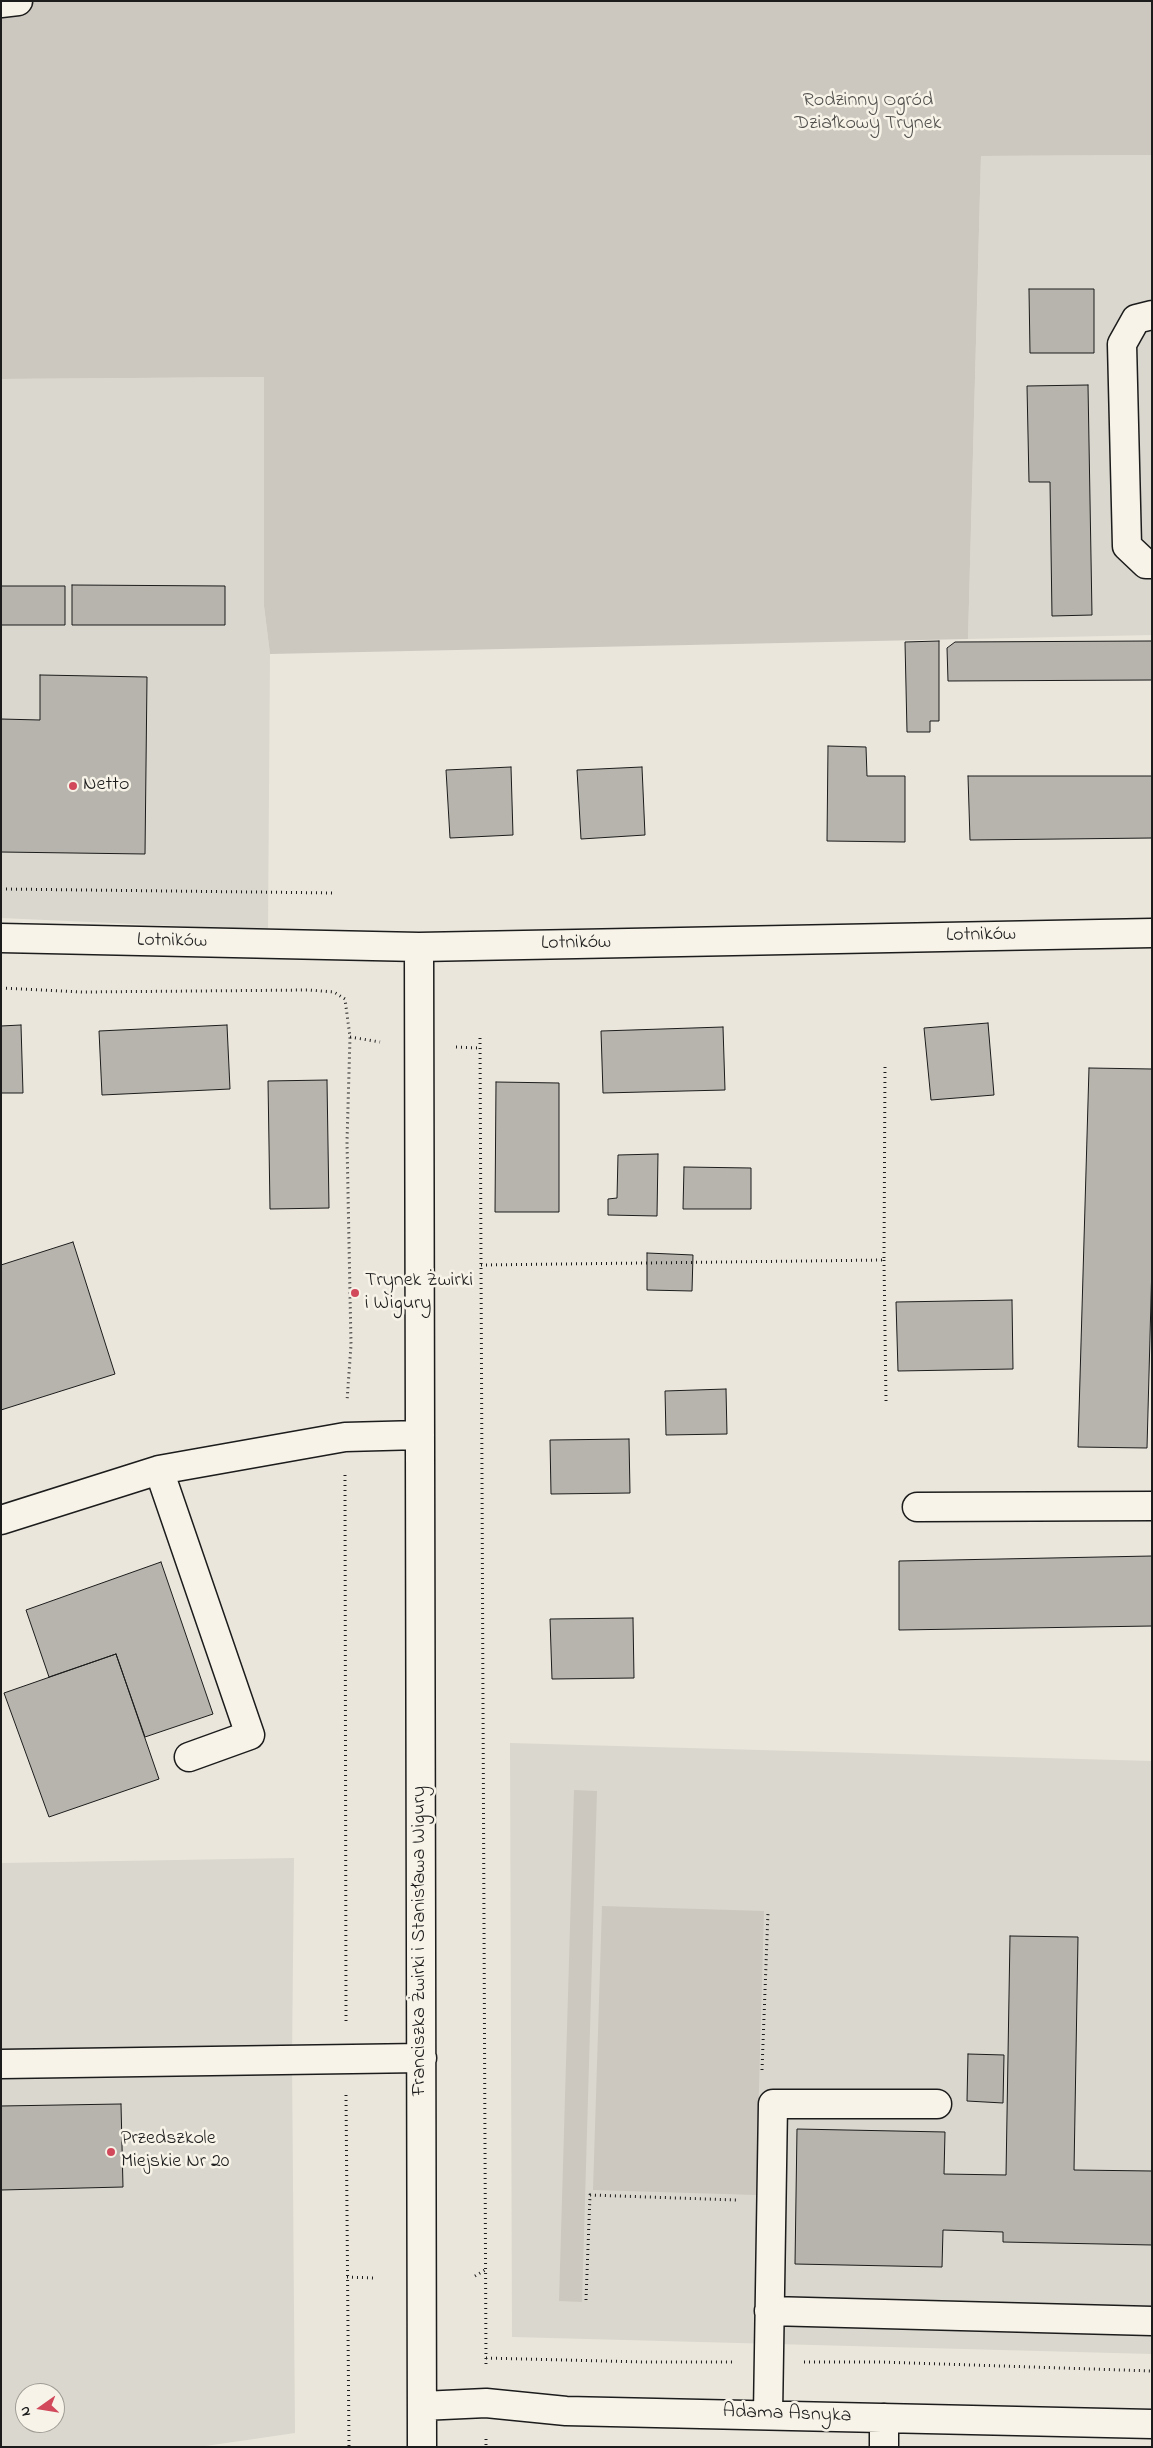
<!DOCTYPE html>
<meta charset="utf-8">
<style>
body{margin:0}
#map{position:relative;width:1153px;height:2448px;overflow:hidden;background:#eae6dc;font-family:"Indie Flower",sans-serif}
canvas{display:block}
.frame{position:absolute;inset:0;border:2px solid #1c1c1c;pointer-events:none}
.north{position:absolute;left:15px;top:2383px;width:50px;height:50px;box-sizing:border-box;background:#f7f3e8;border:1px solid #9f9d96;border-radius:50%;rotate:257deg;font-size:14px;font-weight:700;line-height:20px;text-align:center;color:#1c1c1c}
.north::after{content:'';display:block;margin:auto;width:18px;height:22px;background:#d1495b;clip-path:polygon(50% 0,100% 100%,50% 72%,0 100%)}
</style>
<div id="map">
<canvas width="1153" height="2448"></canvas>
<div class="frame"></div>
<div class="north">N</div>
</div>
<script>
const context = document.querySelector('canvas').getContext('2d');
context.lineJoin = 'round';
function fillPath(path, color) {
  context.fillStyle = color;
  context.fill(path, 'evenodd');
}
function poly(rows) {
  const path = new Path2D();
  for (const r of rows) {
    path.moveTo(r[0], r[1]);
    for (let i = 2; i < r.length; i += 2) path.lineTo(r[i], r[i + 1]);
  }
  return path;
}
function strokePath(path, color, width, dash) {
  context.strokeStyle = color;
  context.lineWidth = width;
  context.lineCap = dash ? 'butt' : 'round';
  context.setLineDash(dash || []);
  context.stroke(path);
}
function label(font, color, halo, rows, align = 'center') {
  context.font = font + ' "Indie Flower",sans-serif';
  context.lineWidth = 5;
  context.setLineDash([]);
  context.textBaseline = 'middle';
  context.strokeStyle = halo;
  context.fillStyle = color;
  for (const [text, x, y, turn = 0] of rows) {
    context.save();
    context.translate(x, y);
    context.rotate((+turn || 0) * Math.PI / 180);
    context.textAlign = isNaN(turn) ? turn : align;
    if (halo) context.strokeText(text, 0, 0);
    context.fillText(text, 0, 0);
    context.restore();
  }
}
fillPath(poly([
 [1152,155,1152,635,968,639,981,156],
 [264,377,264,606,270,654,268,930,1,918,1,379],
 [510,1743,1152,1761,1152,2354,512,2337],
 [294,1858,292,2060,295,2433,199,2447,1,2447,1,1863],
 [25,2393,55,2393,55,2423,25,2423]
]), '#dad7ce');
fillPath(poly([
 [1,1,1152,1,1152,155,981,156,968,639,270,654,264,606,264,377,1,379],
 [574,1790,597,1791,582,2302,559,2301],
 [602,1906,764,1911,756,2195,593,2190]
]), '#ccc8c0');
const building = poly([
 [1029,289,1094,289,1094,353,1030,353,1029,289],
 [1088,385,1092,615,1052,616,1050,482,1029,482,1027,386,1088,385],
 [72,585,225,586,225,625,72,625,72,585],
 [1,586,65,586,65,625,1,625,1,586],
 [939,641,939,721,930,721,930,732,907,732,905,642,939,641],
 [1152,641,1152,680,948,681,947,648,955,642,1152,641],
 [40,675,147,677,145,854,1,852,1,719,40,720,40,675],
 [828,746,866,747,867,776,905,776,905,842,827,841,828,746],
 [511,767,513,835,450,838,446,770,511,767],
 [642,767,645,835,581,839,577,770,642,767],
 [968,776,1152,776,1152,838,970,840,968,776],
 [988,1023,994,1095,931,1100,924,1028,988,1023],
 [21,1025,23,1093,1,1093,1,1026,21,1025],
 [227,1025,230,1089,102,1095,99,1031,227,1025],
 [723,1027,725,1090,603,1093,601,1031,723,1027],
 [1089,1068,1152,1069,1152,1263,1147,1448,1078,1447,1089,1068],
 [327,1080,329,1208,270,1209,268,1081,327,1080],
 [496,1082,559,1083,559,1212,495,1212,496,1082],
 [658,1154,657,1216,608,1215,608,1199,617,1198,618,1155,658,1154],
 [684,1167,751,1168,751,1209,683,1209,684,1167],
 [73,1242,115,1374,1,1410,1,1265,73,1242],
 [647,1253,693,1255,692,1291,647,1290,647,1253],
 [1012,1300,1013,1369,898,1371,896,1302,1012,1300],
 [726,1389,727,1434,666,1435,665,1391,726,1389],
 [629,1439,630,1493,551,1494,550,1440,629,1439],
 [1152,1556,1152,1626,899,1630,899,1561,1152,1556],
 [161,1562,213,1714,145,1737,116,1654,49,1677,26,1610,161,1562],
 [633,1618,634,1678,552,1679,550,1619,633,1618],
 [116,1654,159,1779,49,1817,4,1693,116,1654],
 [1010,1936,1078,1937,1074,2170,1152,2171,1152,2245,1003,2242,1003,2232,943,2230,942,2267,795,2264,797,2129,945,2132,944,2174,1006,2175,1010,1936],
 [968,2054,1004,2055,1003,2103,967,2101,968,2054],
 [121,2104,123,2187,1,2190,1,2106,121,2104]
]);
fillPath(building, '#b6b4ac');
strokePath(building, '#1c1c1c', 1);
const minor = poly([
 [1,3,18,1],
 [1152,315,1136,319,1122,344,1127,546,1146,564,1152,564],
 [1,938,419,947,1152,933],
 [419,947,422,2447],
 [159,1470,250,1735,189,1757],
 [917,1507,1152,1506],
 [1,1520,159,1470,345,1437,420,1435],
 [1,2064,422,2058],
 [769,2311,1152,2321],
 [422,2406,486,2403,566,2411,1152,2424],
 [768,2414,773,2104,937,2104],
 [884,2447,884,2418]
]);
strokePath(minor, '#1c1c1c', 31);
strokePath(poly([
 [1,889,336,893],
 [1,988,83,992,309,990,334,992,345,999,350,1037,347,1142,351,1345,347,1401],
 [350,1037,380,1042],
 [480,1038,486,2367],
 [456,1047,479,1048],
 [884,1260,886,1401],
 [481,1265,884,1260,885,1067],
 [345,1475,346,2024],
 [762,2070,768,1912],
 [346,2095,349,2447],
 [475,2276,485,2270],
 [347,2277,373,2278],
 [586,2300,590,2195,736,2200],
 [486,2358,644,2362,733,2362],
 [804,2362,881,2362,1152,2371],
 [486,2439,486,2447]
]), '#1c1c1c', 3, [1, 4]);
strokePath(minor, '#f7f3e8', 28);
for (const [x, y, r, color] of [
 [73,786,5,"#d1495b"],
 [355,1293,5,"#d1495b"],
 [111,2152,5,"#d1495b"]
]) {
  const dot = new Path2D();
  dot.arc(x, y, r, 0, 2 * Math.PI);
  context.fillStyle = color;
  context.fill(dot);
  strokePath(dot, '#f7f3e8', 2);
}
label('20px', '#51504d', '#f7f3e8', [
 ["Rodzinny Ogród",868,102],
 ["Działkowy Trynek",868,125]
]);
label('20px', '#1c1c1c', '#f7f3e8', [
 ["Netto",83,786],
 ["Trynek Żwirki",365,1282],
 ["i Wigury",365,1305],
 ["Przedszkole",121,2140],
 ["Miejskie Nr 20",121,2163]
], 'left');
label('20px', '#1c1c1c', '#f7f3e8', [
 ["Lotników",981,936,-1],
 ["Lotników",172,942,1],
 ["Lotników",576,944,-1],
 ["Franciszka Żwirki i Stanisława Wigury",421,1941,-90],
 ["Adama Asnyka",787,2415,2]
]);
</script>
